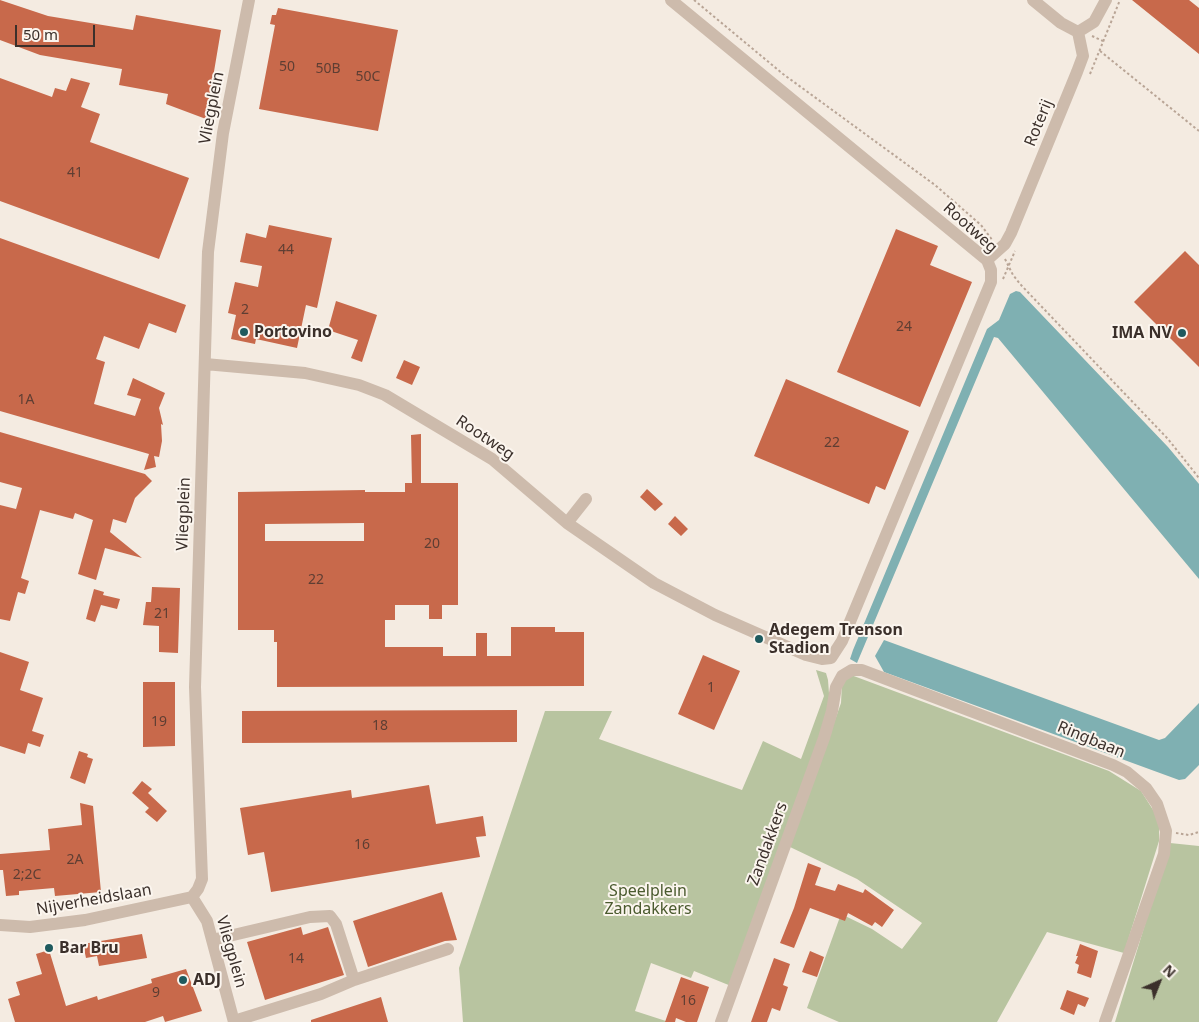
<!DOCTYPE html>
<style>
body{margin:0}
#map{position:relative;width:1199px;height:1022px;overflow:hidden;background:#f4ebe1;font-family:"Noto Sans",sans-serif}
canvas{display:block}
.north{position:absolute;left:1134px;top:957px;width:50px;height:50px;-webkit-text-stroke:4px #fbf5ee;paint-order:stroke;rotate:44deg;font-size:14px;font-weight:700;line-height:20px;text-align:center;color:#3b302b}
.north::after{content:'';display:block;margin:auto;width:18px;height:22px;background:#3b302b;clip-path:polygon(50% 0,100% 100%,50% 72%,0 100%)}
.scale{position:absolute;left:15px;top:25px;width:80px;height:22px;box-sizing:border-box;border:2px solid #3b302b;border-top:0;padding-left:6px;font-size:15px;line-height:18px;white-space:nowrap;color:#3b302b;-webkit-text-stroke:4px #fbf5ee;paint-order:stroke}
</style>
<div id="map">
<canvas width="1199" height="1022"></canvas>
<div class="north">N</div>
<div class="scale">50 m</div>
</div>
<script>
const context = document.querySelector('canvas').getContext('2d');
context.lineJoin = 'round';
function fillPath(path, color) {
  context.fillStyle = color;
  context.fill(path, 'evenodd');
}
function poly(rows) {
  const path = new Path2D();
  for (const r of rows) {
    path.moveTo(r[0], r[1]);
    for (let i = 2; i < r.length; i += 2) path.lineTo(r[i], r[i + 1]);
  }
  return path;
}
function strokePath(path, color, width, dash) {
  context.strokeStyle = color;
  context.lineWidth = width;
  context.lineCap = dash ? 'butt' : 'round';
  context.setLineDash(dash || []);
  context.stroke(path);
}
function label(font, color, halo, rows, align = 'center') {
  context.font = font + ' "Noto Sans",sans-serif';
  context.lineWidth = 4;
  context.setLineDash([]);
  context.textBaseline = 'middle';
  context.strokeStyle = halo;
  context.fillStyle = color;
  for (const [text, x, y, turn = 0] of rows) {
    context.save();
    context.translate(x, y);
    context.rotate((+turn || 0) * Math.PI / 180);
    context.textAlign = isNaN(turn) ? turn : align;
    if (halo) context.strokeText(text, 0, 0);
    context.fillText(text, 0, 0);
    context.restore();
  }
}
fillPath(poly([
 [816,670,826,673,828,680,830,707,731,986,694,971,691,978,651,963,635,1011,669,1022,463,1022,459,968,545,711,612,711,599,739,742,790,763,741,801,759,824,696],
 [851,675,1109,771,1141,791,1155,813,1159,825,1159,841,1124,953,1047,932,997,1022,839,1022,807,1008,841,914,872,929,902,949,922,923,857,879,790,847,841,703,842,683],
 [1170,843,1199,846,1199,1022,1115,1022]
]), '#b8c4a0');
fillPath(poly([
 [1016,291,1020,292,1168,447,1199,484,1199,579,998,338,994,337,857,663,850,659,853,650,987,329,999,320,1010,294],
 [884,640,1159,740,1165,738,1199,703,1199,765,1185,779,1179,780,884,672,875,656]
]), '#7fb0b2');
fillPath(poly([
 [0,0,48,16,133,30,136,15,221,30,206,119,166,104,168,94,119,85,122,69,40,55,0,40],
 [1132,0,1189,0,1199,8,1199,54],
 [278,8,398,30,378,131,259,109,275,25,270,24,272,15,276,15],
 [0,78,52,97,55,88,66,91,71,78,90,83,81,107,100,114,90,142,189,178,159,259,0,201],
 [269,225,332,238,317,308,306,305,297,348,256,339,255,344,231,339,236,315,228,313,235,282,258,287,262,266,240,262,246,233,266,238],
 [896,229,938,246,930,265,972,282,920,407,837,372],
 [0,238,186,305,176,333,149,323,139,349,104,336,96,359,105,362,94,404,135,416,141,399,127,395,133,378,165,393,159,408,163,425,161,424,162,441,159,457,154,456,156,467,144,470,149,454,0,411],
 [1185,251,1199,265,1199,367,1134,302],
 [336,301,377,315,362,362,351,358,358,340,328,330],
 [404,360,420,367,412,385,396,378],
 [786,379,909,431,885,490,876,486,869,504,754,456],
 [0,432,145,474,152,481,135,498,126,523,113,519,110,532,142,558,105,548,96,580,78,574,93,520,75,513,73,519,40,510,21,578,29,581,25,594,18,592,10,621,0,619,0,505,16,509,22,488,0,482],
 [421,434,421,483,458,483,458,605,442,605,442,619,429,619,429,605,395,605,395,620,385,620,385,647,443,647,443,656,476,656,476,633,487,633,487,656,511,656,511,627,555,627,555,632,584,632,584,686,277,687,277,642,274,642,274,630,238,630,238,492,365,490,365,492,405,492,405,483,412,483,411,435],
 [364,523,364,541,265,541,265,524],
 [647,489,663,504,655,511,640,497],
 [675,516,688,529,681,536,668,524],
 [152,587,180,588,178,653,159,652,159,626,143,625,146,602,151,602],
 [94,589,104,592,103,595,120,599,117,609,101,605,95,622,86,619],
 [0,652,29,662,20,690,43,698,32,731,44,735,40,747,28,743,25,754,0,746],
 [703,655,740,671,714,730,678,714],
 [143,682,175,682,175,746,143,747],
 [517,710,517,742,242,743,242,711],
 [79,751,88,754,87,757,93,759,85,784,70,778],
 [142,781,152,789,148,793,167,811,157,822,145,812,149,808,132,793],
 [429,785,436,824,483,816,486,836,476,837,480,857,271,892,264,852,248,855,240,808,351,790,352,798],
 [80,803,93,806,101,892,55,896,54,888,19,891,19,895,6,896,3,870,0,870,0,854,50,850,48,829,82,825],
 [808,863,821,868,815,885,835,891,838,884,863,893,865,889,894,910,882,927,875,922,872,926,848,913,845,921,810,908,794,948,780,943,794,908],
 [442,892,457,940,445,941,368,967,353,921],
 [301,927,303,935,328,927,344,975,265,1000,247,942],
 [142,934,147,958,99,966,97,956,86,958,83,944],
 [1080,944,1098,951,1091,978,1077,973,1079,965,1075,963,1078,956,1076,956],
 [49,950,66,1006,97,996,98,1000,152,983,151,979,186,969,202,1011,165,1022,163,1016,145,1022,15,1022,8,999,20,995,16,982,42,974,36,954],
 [810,951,824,957,817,977,802,972],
 [774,958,790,964,783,985,788,987,780,1011,772,1008,767,1022,751,1022],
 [681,977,709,987,697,1022,686,1022,676,1018,675,1022,665,1022],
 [1067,990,1089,998,1085,1007,1078,1004,1074,1015,1060,1009],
 [381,997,388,1022,311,1022,311,1020]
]), '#c8694b');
strokePath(poly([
 [694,0,783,74,935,185,981,225,993,241],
 [1092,36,1103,41],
 [1100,51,1199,131],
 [1090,74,1120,0],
 [1005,259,1013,275,1021,285,1168,439,1199,478],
 [1003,279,1015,251],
 [1176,833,1189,835,1199,832]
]), '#b9a596', 2, [2.5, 2.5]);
strokePath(poly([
 [1033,0,1061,23,1078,32],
 [1078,32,1094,22,1106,0],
 [987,260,1005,244,1011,233,1077,72,1083,56,1078,32],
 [205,364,305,373,359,385,385,395,492,459,567,523,654,583,715,615,806,655,822,659,831,658,842,641,991,282,991,270,987,260,671,0],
 [567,523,586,499],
 [192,897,198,889,202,879,195,687,208,252,223,133,249,0],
 [192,897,207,921,234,1022],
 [0,925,30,927,85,920,192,897],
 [212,940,310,917,330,916,336,924,354,980],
 [234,1021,321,994,354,980,448,949],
 [721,1022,824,738,832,711,836,687,842,676,852,670,862,670,1113,765,1127,772,1146,788,1157,804,1166,831,1164,854,1105,1022]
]), '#cdbbac', 12);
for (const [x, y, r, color] of [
 [244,332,5,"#1f5a5e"],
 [1182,333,5,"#1f5a5e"],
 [759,639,5,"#1f5a5e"],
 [49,948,5,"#1f5a5e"],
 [183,980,5,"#1f5a5e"]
]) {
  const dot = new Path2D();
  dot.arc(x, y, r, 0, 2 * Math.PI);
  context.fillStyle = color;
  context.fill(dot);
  strokePath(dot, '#fbf5ee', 2);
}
label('14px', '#5e3e33', null, [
 ["50",287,67],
 ["50B",328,69],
 ["50C",368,77],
 ["41",75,173],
 ["44",286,250],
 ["2",245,310],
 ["24",904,327],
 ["1A",26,400],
 ["22",832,443],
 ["20",432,544],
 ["22",316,580],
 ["21",162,614],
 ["1",711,688],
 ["19",159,722],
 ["18",380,726],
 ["16",362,845],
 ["2A",75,860],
 ["2;2C",27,875],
 ["14",296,959],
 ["9",156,993],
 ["16",688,1001]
]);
label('16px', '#3b302b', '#fbf5ee', [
 ["Vliegplein",212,108,-79],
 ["Roterij",1039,123,-68],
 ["Rootweg",970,228,42],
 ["Rootweg",485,438,34],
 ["Vliegplein",184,514,-88],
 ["Ringbaan",1091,740,22],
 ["Zandakkers",768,844,-70],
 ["Nijverheidslaan",94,900,-10],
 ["Vliegplein",231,952,74]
]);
label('bold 16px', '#3b302b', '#fbf5ee', [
 ["Portovino",254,332],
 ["IMA NV",1172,333,"right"],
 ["Adegem Trenson",769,630],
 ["Stadion",769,648],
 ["Bar Bru",59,948],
 ["ADJ",193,980]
], 'left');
label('16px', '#4a5a2e', '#fbf5ee', [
 ["Speelplein",648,891],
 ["Zandakkers",648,909]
]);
</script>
